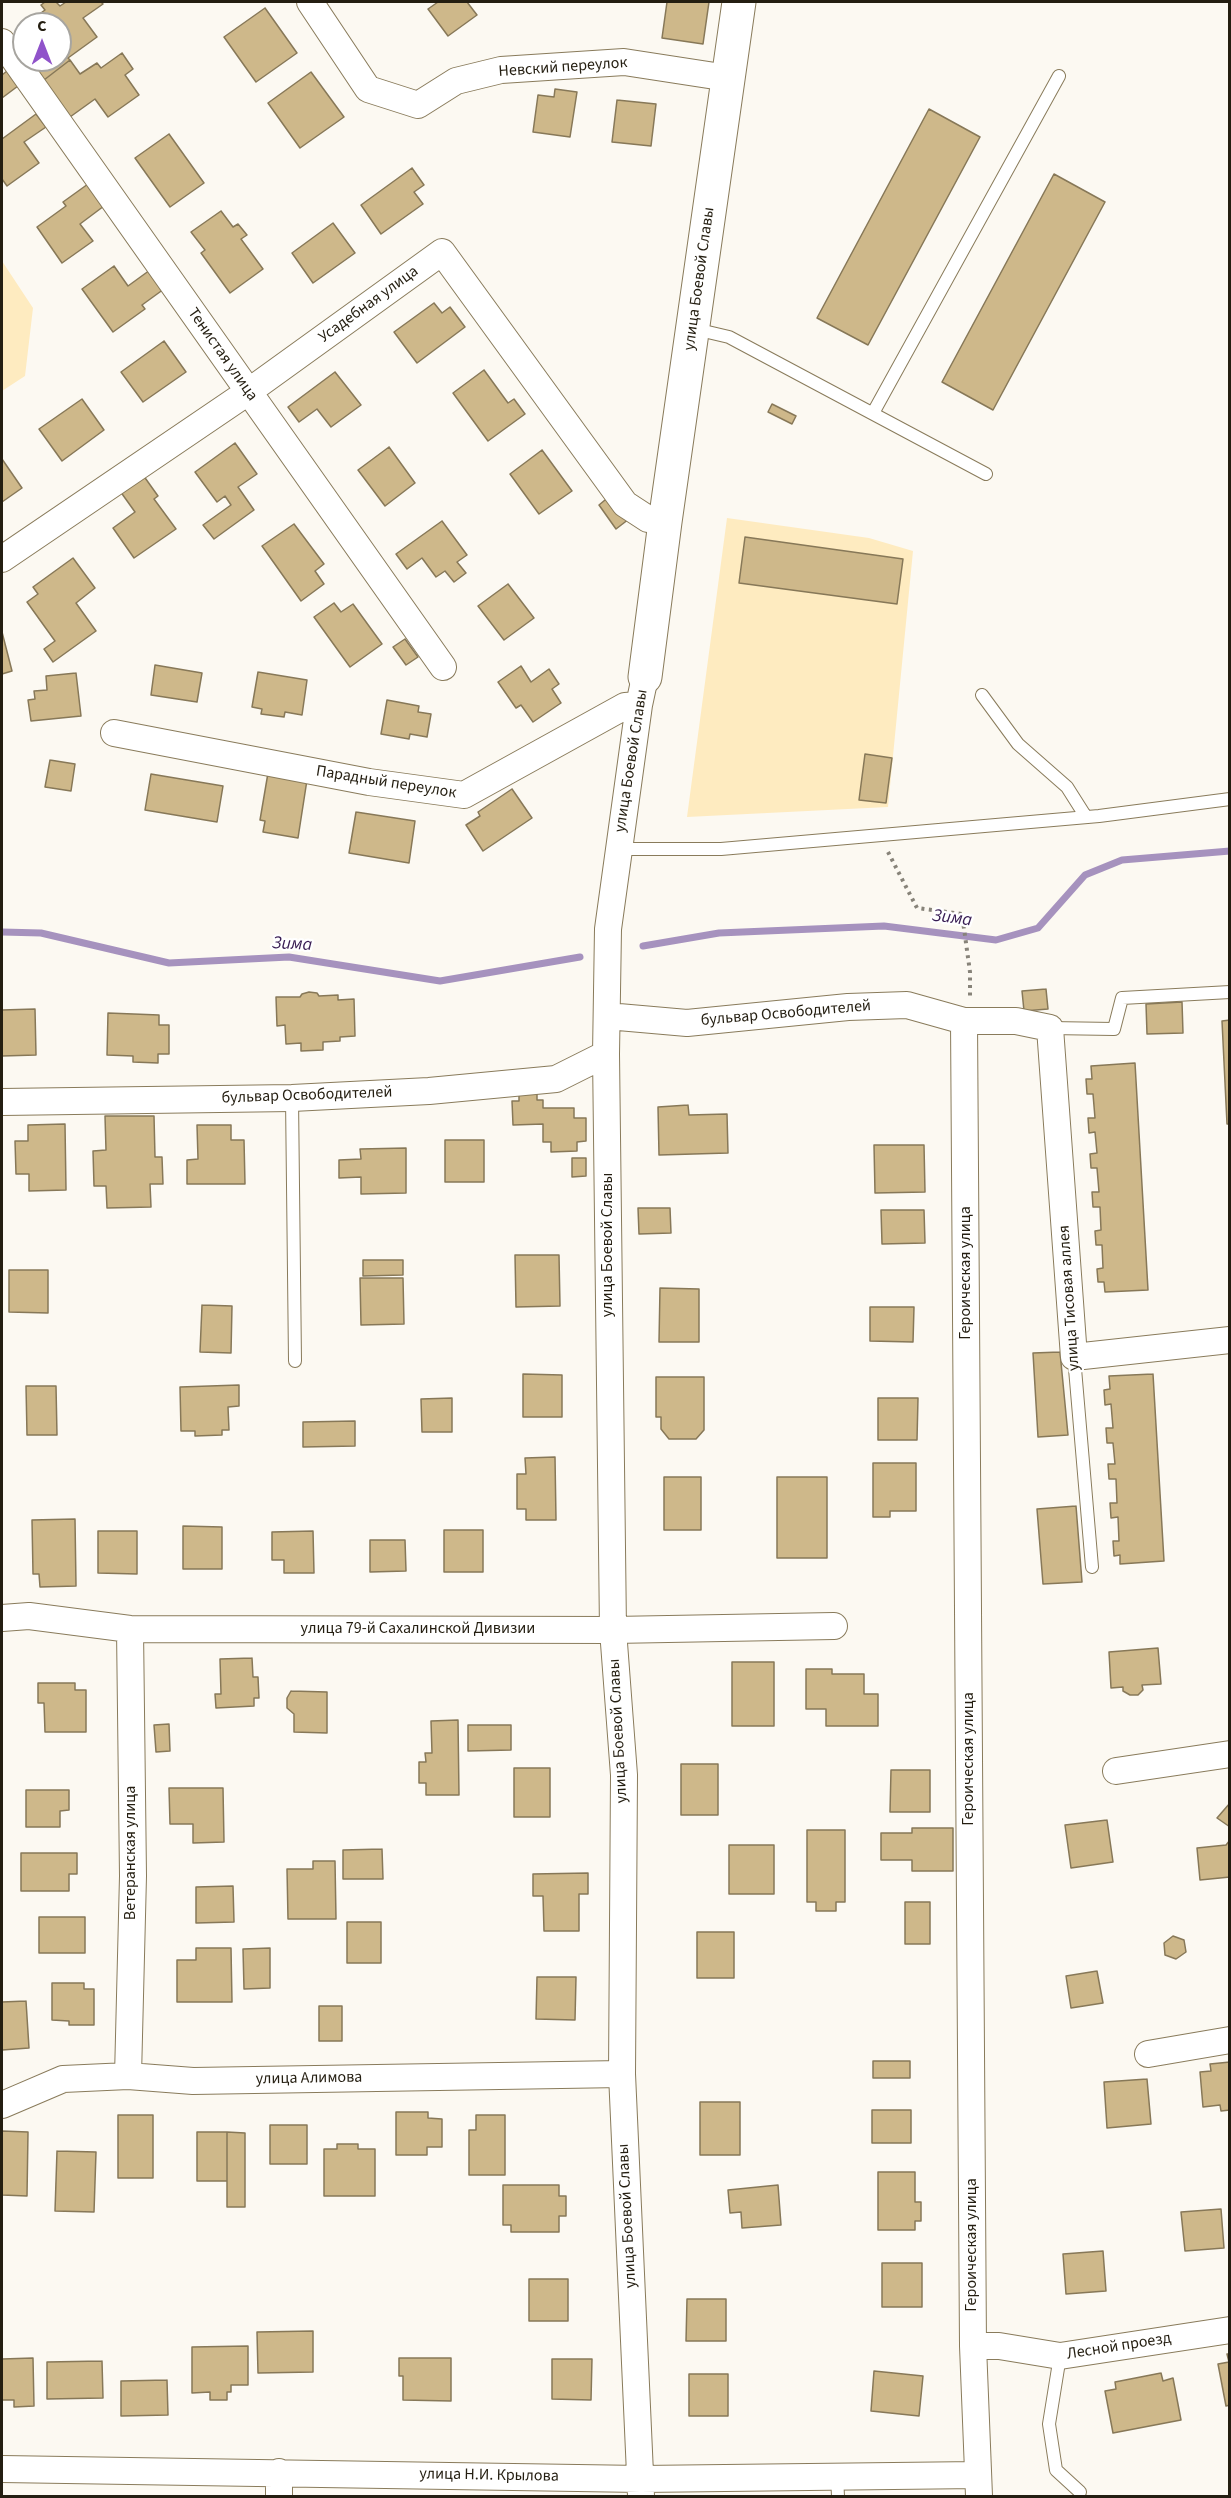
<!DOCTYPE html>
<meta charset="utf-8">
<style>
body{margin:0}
#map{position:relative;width:1231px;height:2498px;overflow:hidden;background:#fcf9f2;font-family:"Source Sans 3",sans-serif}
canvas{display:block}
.frame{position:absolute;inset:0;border:3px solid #241e11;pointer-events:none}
.north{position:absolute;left:12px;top:12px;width:60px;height:60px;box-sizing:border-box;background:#fff;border:2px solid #a7a5a0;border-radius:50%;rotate:0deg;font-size:16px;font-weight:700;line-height:24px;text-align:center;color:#241e11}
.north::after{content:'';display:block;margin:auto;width:21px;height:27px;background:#9053ca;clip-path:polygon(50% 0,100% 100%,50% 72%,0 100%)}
</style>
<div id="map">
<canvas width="1231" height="2498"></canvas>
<div class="frame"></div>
<div class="north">С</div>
</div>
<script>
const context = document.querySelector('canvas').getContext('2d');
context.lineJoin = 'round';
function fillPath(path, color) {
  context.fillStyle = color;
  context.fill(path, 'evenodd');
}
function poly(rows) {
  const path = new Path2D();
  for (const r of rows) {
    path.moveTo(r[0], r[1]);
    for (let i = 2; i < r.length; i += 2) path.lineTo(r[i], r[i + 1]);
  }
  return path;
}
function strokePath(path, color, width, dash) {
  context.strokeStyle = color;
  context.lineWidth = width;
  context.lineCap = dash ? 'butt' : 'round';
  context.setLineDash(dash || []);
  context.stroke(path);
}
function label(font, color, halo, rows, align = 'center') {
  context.font = font + ' "Source Sans 3",sans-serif';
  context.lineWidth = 4.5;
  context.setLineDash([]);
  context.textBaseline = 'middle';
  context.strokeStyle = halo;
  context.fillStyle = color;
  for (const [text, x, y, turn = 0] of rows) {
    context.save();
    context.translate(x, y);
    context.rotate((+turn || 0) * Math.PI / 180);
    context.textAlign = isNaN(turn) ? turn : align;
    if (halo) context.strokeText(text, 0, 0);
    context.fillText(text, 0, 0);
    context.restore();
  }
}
fillPath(poly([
 [2,261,33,308,25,376,2,391],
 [727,518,869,538,913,551,888,807,687,817]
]), '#feebc0');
strokePath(poly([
 [2,932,41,933,169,963,289,957,440,981,580,957],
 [643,946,719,933,884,926,996,940,1038,928,1085,875,1122,860,1230,851]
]), '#a692be', 7);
const building = poly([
 [45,2,56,2,60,6,66,2,101,2,103,4,83,18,97,37,68,58,70,60,44,80,29,60,60,60,60,24,45,24,38,15,45,10,41,5,45,2],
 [438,2,467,2,477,15,448,36,428,9,438,2],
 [667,2,709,2,703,44,662,38,667,2],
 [265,8,297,53,256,82,224,37,265,8],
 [122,53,133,69,125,75,139,95,108,117,95,99,70,117,44,80,70,60,80,74,97,63,101,68,122,53],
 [7,71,18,86,2,98,2,75,7,71],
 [311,72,344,117,300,148,268,103,311,72],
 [555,89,577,92,570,137,533,132,538,95,554,97,555,89],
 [617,100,656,104,651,146,612,142,617,100],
 [929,109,980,137,868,345,817,318,929,109],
 [36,114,46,127,24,142,39,163,7,186,2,179,2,139,36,114],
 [169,134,204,183,170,207,135,158,169,134],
 [412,168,424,185,414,192,423,204,381,234,361,205,412,168],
 [1054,174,1105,202,993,410,942,382,1054,174],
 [88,184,104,206,80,224,93,241,62,263,37,227,66,206,63,202,88,184],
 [221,211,233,227,238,224,247,235,241,239,263,269,230,293,201,253,205,250,191,232,221,211],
 [333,223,355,253,313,283,292,253,333,223],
 [114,266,128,286,150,270,164,289,142,305,145,309,113,332,82,289,114,266],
 [434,303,442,313,450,307,465,327,417,363,394,332,434,303],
 [164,341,186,372,143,402,121,372,164,341],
 [484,370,508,403,514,399,525,414,488,441,453,393,484,370],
 [335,372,361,405,331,427,317,409,299,422,288,407,335,372],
 [82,399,104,430,62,461,39,429,82,399],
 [772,404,796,416,792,424,768,412,772,404],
 [235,443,257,474,238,487,254,510,214,539,203,525,231,505,225,496,217,502,195,472,235,443],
 [389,447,415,483,385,506,358,470,389,447],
 [542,450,572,491,539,514,510,474,542,450],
 [2,459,22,488,2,502,2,459],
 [138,468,158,496,154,499,176,529,134,558,113,528,135,512,115,484,138,468],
 [611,495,629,519,616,529,599,505,611,495],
 [442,521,467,555,457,562,466,573,454,582,445,571,436,577,422,558,407,569,396,554,442,521],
 [294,524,324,564,315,571,324,584,301,601,262,546,294,524],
 [745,537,903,559,897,604,739,583,745,537],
 [73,558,95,588,76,603,96,631,53,662,44,649,55,641,27,602,38,594,33,587,73,558],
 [508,584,534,618,504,640,478,606,508,584],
 [334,603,341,612,353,604,382,644,350,667,314,617,334,603],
 [2,632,12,671,2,674,2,632],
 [405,639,418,657,406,665,393,647,405,639],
 [155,665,202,673,197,702,151,695,155,665],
 [521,666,531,682,549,669,559,684,552,689,561,703,533,722,521,705,516,708,498,682,521,666],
 [258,672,307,680,302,715,285,712,284,717,261,714,262,709,252,707,258,672],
 [76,673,81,716,31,721,28,700,35,699,34,691,47,690,46,676,76,673],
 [387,700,419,706,418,712,431,714,427,737,410,734,409,739,381,734,387,700],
 [865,754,892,758,886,803,859,800,865,754],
 [50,760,75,764,71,791,45,787,50,760],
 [268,773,307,780,298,838,263,832,265,821,260,820,268,773],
 [151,774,223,786,217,822,145,810,151,774],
 [512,789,532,818,483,851,466,825,480,816,478,812,512,789],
 [356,812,415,821,409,863,349,853,356,812],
 [1046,989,1048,1009,1024,1011,1022,991,1046,989],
 [309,992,317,993,319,996,338,995,338,1000,354,999,355,1036,340,1037,340,1041,323,1042,323,1050,301,1051,301,1043,286,1044,285,1025,277,1026,276,997,300,997,302,994,309,992],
 [1182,1002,1183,1033,1147,1034,1146,1004,1182,1002],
 [35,1009,36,1055,2,1056,2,1010,35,1009],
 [108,1013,159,1015,159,1025,169,1025,169,1054,158,1054,158,1063,133,1062,133,1056,107,1055,108,1013],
 [1230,1020,1230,1124,1227,1124,1222,1021,1230,1020],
 [1135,1063,1148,1290,1105,1292,1104,1282,1098,1282,1097,1269,1103,1268,1102,1245,1096,1245,1095,1231,1101,1230,1100,1207,1093,1207,1092,1192,1099,1192,1097,1168,1091,1168,1090,1154,1097,1153,1095,1132,1089,1133,1088,1118,1095,1118,1093,1094,1087,1094,1086,1079,1092,1079,1091,1066,1135,1063],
 [537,1093,537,1100,543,1100,543,1108,574,1108,574,1118,586,1118,586,1141,577,1142,577,1151,551,1152,551,1142,543,1142,543,1124,513,1125,512,1101,519,1101,519,1094,537,1093],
 [688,1105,689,1115,727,1114,728,1153,659,1155,658,1107,688,1105],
 [105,1116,154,1116,155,1157,162,1157,163,1184,150,1184,151,1207,107,1208,106,1186,94,1186,93,1151,106,1150,105,1116],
 [65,1124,66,1190,29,1191,29,1174,16,1174,15,1141,28,1141,28,1125,65,1124],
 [197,1125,231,1125,231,1140,244,1140,245,1184,187,1184,187,1160,198,1159,197,1125],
 [445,1140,484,1140,484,1182,445,1182,445,1140],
 [874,1145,924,1145,925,1192,875,1193,874,1145],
 [406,1148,406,1193,361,1194,361,1177,339,1178,339,1160,361,1159,360,1149,406,1148],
 [572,1158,586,1158,586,1176,572,1177,572,1158],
 [638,1208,670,1208,671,1233,639,1234,638,1208],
 [881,1210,924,1210,925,1243,882,1244,881,1210],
 [515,1255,559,1255,560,1306,516,1307,515,1255],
 [363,1260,403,1260,403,1275,363,1276,363,1260],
 [9,1270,48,1270,48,1313,9,1312,9,1270],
 [360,1278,403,1278,404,1324,361,1325,360,1278],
 [660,1288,699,1289,699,1342,659,1342,660,1288],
 [202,1305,232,1306,231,1353,200,1352,202,1305],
 [870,1307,914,1307,913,1342,870,1341,870,1307],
 [1060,1352,1068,1435,1038,1437,1033,1353,1060,1352],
 [523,1374,562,1375,562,1417,523,1417,523,1374],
 [1153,1374,1164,1561,1120,1564,1120,1555,1114,1556,1113,1541,1119,1541,1118,1517,1111,1518,1110,1503,1117,1503,1116,1479,1109,1479,1108,1464,1115,1464,1113,1443,1107,1443,1106,1428,1113,1428,1111,1404,1105,1405,1104,1390,1110,1389,1109,1376,1153,1374],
 [656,1377,704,1377,704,1430,696,1439,669,1439,661,1429,661,1417,656,1417,656,1377],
 [239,1385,239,1406,228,1407,229,1430,222,1430,222,1435,195,1436,195,1431,181,1431,180,1387,239,1385],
 [26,1386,56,1386,57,1435,27,1435,26,1386],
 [452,1398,452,1432,422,1432,421,1399,452,1398],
 [878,1398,918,1398,917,1440,878,1440,878,1398],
 [355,1421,355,1446,303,1447,303,1422,355,1421],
 [555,1457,556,1520,526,1520,526,1509,517,1509,517,1474,526,1474,525,1458,555,1457],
 [873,1463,916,1463,916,1511,890,1511,890,1517,873,1517,873,1463],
 [664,1477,701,1477,701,1530,664,1530,664,1477],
 [777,1477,827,1477,827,1558,777,1558,777,1477],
 [1076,1506,1082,1582,1043,1584,1037,1509,1076,1506],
 [75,1519,76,1586,40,1587,39,1574,33,1574,32,1520,75,1519],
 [183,1526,222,1527,222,1569,183,1569,183,1526],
 [444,1530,483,1530,483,1572,444,1572,444,1530],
 [98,1531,137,1531,137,1574,98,1573,98,1531],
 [313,1531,314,1573,284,1573,284,1560,272,1560,272,1532,313,1531],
 [370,1540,405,1540,406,1571,370,1572,370,1540],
 [1158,1648,1161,1684,1142,1685,1143,1690,1138,1695,1130,1695,1123,1691,1123,1687,1111,1688,1109,1652,1158,1648],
 [252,1658,253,1677,258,1677,259,1698,254,1698,254,1706,216,1708,215,1694,221,1694,220,1659,252,1658],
 [732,1662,774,1662,774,1726,732,1726,732,1662],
 [806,1669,832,1669,832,1674,864,1674,864,1694,878,1694,878,1726,826,1726,826,1709,806,1709,806,1669],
 [38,1683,75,1683,75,1690,86,1690,86,1732,45,1732,44,1703,38,1703,38,1683],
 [291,1691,327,1692,327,1733,294,1732,294,1714,287,1708,287,1698,291,1691],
 [458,1720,459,1795,426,1795,426,1783,419,1783,419,1762,426,1762,425,1753,432,1753,431,1721,458,1720],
 [169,1724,170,1751,156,1752,154,1725,169,1724],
 [468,1725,511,1725,511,1750,468,1751,468,1725],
 [681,1764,718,1764,718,1815,681,1815,681,1764],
 [514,1768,550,1768,550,1817,514,1817,514,1768],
 [891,1770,930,1770,930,1812,890,1812,891,1770],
 [169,1788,223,1788,224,1842,193,1843,193,1824,170,1824,169,1788],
 [26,1790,69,1790,69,1810,60,1811,60,1827,26,1827,26,1790],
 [1230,1803,1230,1827,1217,1818,1230,1803],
 [1107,1820,1113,1862,1071,1868,1065,1825,1107,1820],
 [912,1828,953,1828,953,1871,912,1871,912,1860,881,1860,881,1833,912,1833,912,1828],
 [807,1830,845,1830,845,1902,836,1902,836,1911,816,1911,816,1902,807,1902,807,1830],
 [1230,1840,1230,1877,1200,1880,1197,1848,1226,1845,1230,1840],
 [729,1845,774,1845,774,1894,729,1894,729,1845],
 [382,1849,383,1879,343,1879,343,1850,382,1849],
 [21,1853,77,1853,77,1874,69,1874,69,1891,21,1891,21,1853],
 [313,1861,335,1861,336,1919,288,1919,287,1869,313,1869,313,1861],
 [588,1873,588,1894,579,1894,579,1931,544,1931,543,1896,533,1896,533,1874,588,1873],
 [233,1886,234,1922,196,1923,196,1887,233,1886],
 [905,1902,930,1902,930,1944,905,1944,905,1902],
 [39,1917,85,1917,85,1953,39,1953,39,1917],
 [347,1922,381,1922,381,1963,347,1963,347,1922],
 [697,1932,734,1932,734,1978,697,1978,697,1932],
 [1173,1936,1184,1940,1186,1952,1176,1959,1165,1955,1164,1943,1173,1936],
 [196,1948,231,1948,232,2002,177,2002,177,1960,196,1960,196,1948],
 [270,1948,270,1988,244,1989,243,1949,270,1948],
 [1097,1971,1103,2003,1071,2008,1066,1976,1097,1971],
 [537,1977,576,1977,575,2020,536,2019,537,1977],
 [52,1983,84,1983,84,1989,94,1989,94,2025,69,2025,69,2021,52,2020,52,1983],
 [26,2001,29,2048,2,2050,2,2002,26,2001],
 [319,2006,342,2006,342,2041,319,2041,319,2006],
 [873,2061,910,2061,910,2078,873,2078,873,2061],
 [1230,2062,1230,2110,1221,2111,1220,2105,1203,2107,1200,2072,1211,2071,1210,2064,1230,2062],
 [1147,2079,1151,2124,1107,2128,1104,2082,1147,2079],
 [700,2102,740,2102,740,2155,700,2155,700,2102],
 [872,2110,911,2110,911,2143,872,2143,872,2110],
 [396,2112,428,2112,428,2118,442,2119,442,2147,427,2147,427,2155,396,2155,396,2112],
 [118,2115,153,2115,153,2178,118,2178,118,2115],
 [476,2115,505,2115,505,2175,469,2175,469,2130,476,2130,476,2115],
 [270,2125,307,2125,307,2164,270,2164,270,2125],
 [2,2131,28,2132,27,2196,2,2195,2,2131],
 [197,2132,227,2132,227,2181,197,2181,197,2132],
 [227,2132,245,2133,245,2207,227,2207,227,2132],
 [337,2144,358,2144,358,2149,375,2149,375,2196,324,2196,324,2149,337,2149,337,2144],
 [57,2151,96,2152,94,2212,55,2211,57,2151],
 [878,2172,915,2172,915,2202,921,2202,921,2221,915,2221,915,2230,878,2230,878,2172],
 [503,2185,559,2185,559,2196,566,2196,566,2216,559,2216,559,2232,511,2232,511,2225,503,2225,503,2185],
 [778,2185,781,2225,742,2228,741,2212,730,2213,728,2190,778,2185],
 [1221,2209,1224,2248,1185,2251,1181,2212,1221,2209],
 [1103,2251,1106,2291,1066,2294,1063,2254,1103,2251],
 [882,2263,922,2263,922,2307,882,2307,882,2263],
 [529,2279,568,2279,568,2321,529,2321,529,2279],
 [687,2299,726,2299,726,2341,686,2341,687,2299],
 [313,2331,313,2372,258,2373,257,2332,313,2331],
 [248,2346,248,2385,231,2385,231,2392,227,2392,227,2400,210,2400,210,2392,192,2393,192,2347,248,2346],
 [1227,2354,1230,2354,1230,2405,1226,2406,1218,2364,1229,2362,1227,2354],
 [33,2358,34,2406,14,2407,14,2400,2,2400,2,2359,33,2358],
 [399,2358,451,2358,451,2401,403,2400,403,2376,399,2376,399,2358],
 [552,2359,592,2359,591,2400,552,2399,552,2359],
 [102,2361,103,2398,47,2399,47,2362,102,2361],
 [874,2371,923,2376,919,2416,871,2411,874,2371],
 [1161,2373,1163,2381,1173,2378,1181,2420,1113,2433,1105,2391,1116,2389,1115,2382,1161,2373],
 [689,2374,728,2374,728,2416,689,2416,689,2374],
 [167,2380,168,2415,121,2416,121,2381,167,2380]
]);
fillPath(building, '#ceb88a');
strokePath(building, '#877858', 1.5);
const lane = poly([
 [695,329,729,337,986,474],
 [873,413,1059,76],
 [982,695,1018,744,1067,787,1086,817],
 [619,849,721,849,1099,816,1230,799],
 [1050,1028,1114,1029,1122,998,1230,992],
 [292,1098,295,1361],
 [1074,1357,1092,1567],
 [1060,2356,1049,2424,1056,2470,1080,2492],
 [837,2477,838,2496]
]);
const street = poly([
 [310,2,368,89,418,105,456,81,501,70,624,62,728,78],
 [2,42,443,667],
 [2,559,248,392,442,252,625,504,648,519,665,522],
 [114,733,369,782,464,795,625,706,639,705],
 [607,1016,687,1023,848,1007,907,1005,964,1021,1016,1021,1050,1028,1074,1357,1230,1340],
 [964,1021,973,2346,979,2496],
 [2,1102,292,1098,429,1091,556,1079,606,1054],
 [2,1618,29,1616,130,1629,613,1630,834,1626],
 [1116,1771,1230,1754],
 [1148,2054,1230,2040],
 [128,2076,133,1876,130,1629],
 [2,2105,63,2079,128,2076,193,2081,622,2074],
 [973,2346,999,2346,1060,2356,1230,2330],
 [2,2469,641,2479,977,2475],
 [279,2472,279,2496],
 [641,2496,622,2074,624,1775,613,1630,606,1054,608,929,639,705,645,677]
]);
const secondary = poly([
 [645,677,665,522,739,2]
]);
strokePath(lane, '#897b5b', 14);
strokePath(street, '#897b5b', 28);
strokePath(secondary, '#897b5b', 35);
strokePath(poly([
 [888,852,917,908,962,914,970,972,970,997]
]), '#878379', 4, [3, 4.5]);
strokePath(lane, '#fff', 12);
strokePath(street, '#fff', 26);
strokePath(secondary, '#fff', 33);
label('16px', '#241e11', '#fff', [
 ["Невский переулок",563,68,-4],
 ["улица Боевой Славы",700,279,-82],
 ["Усадебная улица",369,305,-36],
 ["Тенистая улица",222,355,55],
 ["улица Боевой Славы",632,761,-81],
 ["Парадный переулок",386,783,9],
 ["бульвар Освободителей",786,1014,-5],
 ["бульвар Освободителей",307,1096,-2],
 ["улица Боевой Славы",608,1245,-90],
 ["Героическая улица",966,1273,-90],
 ["улица Тисовая аллея",1070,1298,-94],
 ["улица 79-й Сахалинской Дивизии",418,1629],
 ["улица Боевой Славы",619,1731,-93],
 ["Героическая улица",969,1759,-90],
 ["Ветеранская улица",131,1853,-90],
 ["улица Алимова",309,2079,-1],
 ["улица Боевой Славы",628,2216,-93],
 ["Героическая улица",972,2245,-90],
 ["Лесной проезд",1119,2347,-9],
 ["улица Н.И. Крылова",489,2476,1]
]);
label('italic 18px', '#371b52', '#fff', [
 ["Зима",952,919,7],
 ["Зима",292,945,3]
]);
</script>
